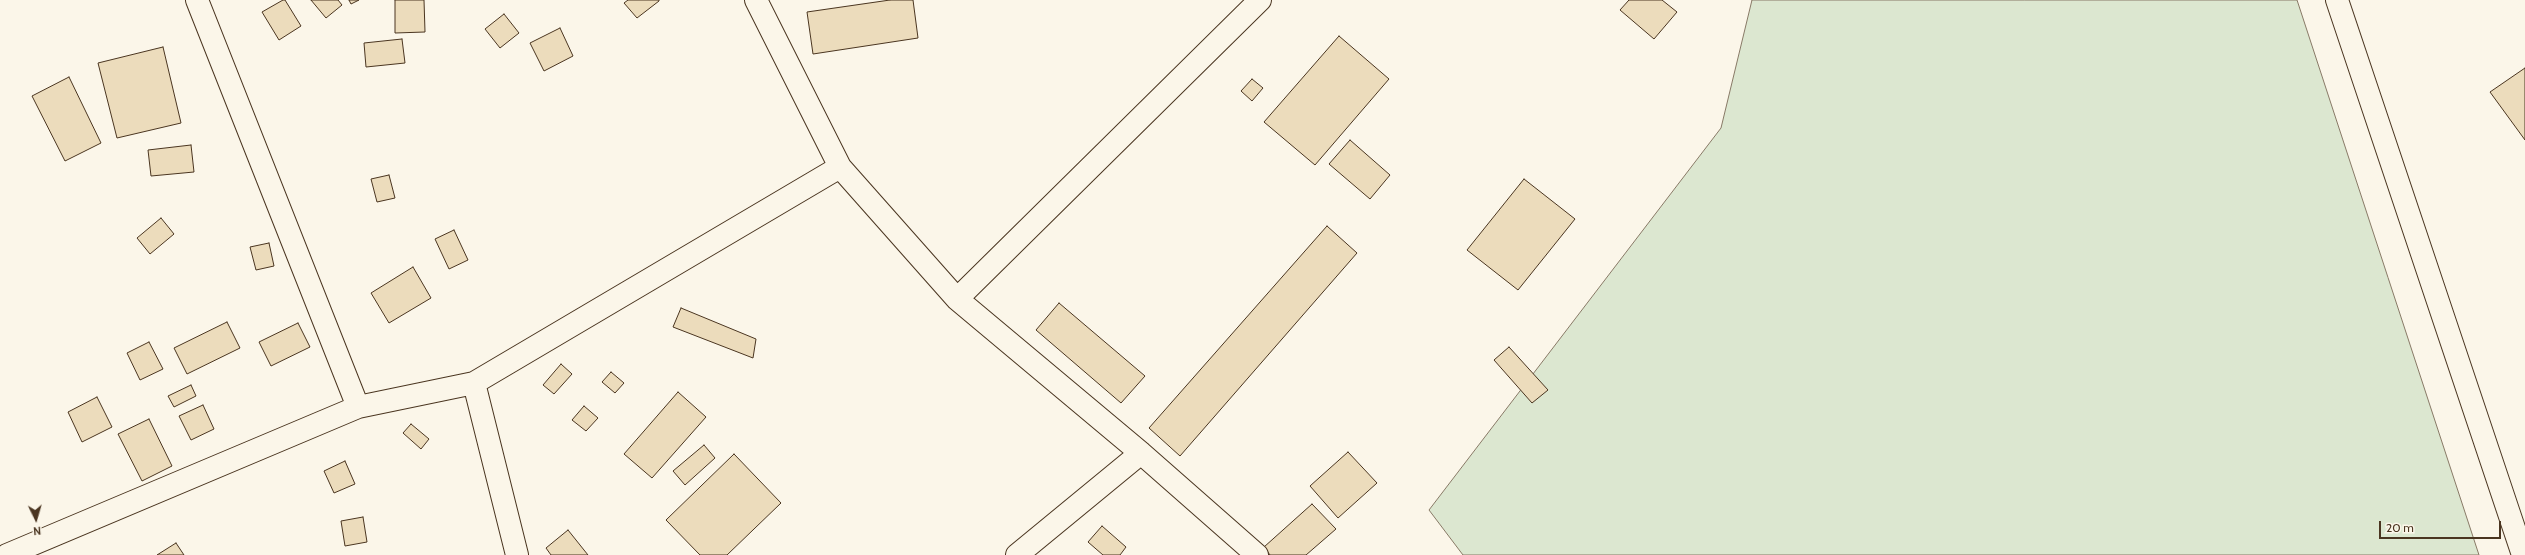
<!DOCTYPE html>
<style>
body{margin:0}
#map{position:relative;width:2525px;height:555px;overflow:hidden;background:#fbf6e9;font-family:Cabin,sans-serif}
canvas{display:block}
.north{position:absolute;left:16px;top:499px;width:40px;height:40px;-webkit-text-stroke:3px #fbf6e9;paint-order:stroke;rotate:175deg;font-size:11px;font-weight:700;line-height:16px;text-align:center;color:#4a3520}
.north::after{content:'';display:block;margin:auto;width:14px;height:18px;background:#4a3520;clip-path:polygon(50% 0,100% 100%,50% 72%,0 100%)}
.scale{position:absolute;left:2379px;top:521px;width:122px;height:18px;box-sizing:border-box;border:2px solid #4a3520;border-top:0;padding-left:5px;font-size:12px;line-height:14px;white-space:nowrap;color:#4a3520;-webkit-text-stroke:3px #fbf6e9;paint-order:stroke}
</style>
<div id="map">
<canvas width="2525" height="555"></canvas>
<div class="north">N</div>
<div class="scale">20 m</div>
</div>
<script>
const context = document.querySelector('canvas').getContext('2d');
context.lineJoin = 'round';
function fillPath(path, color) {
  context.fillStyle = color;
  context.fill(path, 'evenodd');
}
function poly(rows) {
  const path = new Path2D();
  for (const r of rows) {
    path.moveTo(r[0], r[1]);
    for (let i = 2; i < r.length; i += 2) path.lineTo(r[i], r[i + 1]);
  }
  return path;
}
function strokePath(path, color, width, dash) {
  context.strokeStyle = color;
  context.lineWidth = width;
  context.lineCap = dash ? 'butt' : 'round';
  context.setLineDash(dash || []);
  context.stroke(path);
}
const green = poly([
 [1752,0,2297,0,2479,555,1463,555,1429,510,1721,128,1752,0]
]);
fillPath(green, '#dce7d0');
strokePath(green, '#887966', 1);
const building = poly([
 [283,0,285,0,301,26,279,40,262,12,283,0],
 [311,0,338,0,342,5,326,18,311,0],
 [349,0,359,0,351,4,349,0],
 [395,0,424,0,425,32,395,33,395,0],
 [628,0,659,0,659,1,637,18,624,3,628,0],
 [890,0,913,0,918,38,813,54,807,12,890,0],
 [1629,0,1662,0,1677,12,1654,39,1620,10,1629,0],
 [504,14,519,33,500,48,485,29,504,14],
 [560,28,573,56,544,71,530,43,560,28],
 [1339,36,1389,79,1315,165,1264,122,1339,36],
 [402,39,405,63,366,67,364,43,402,39],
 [163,47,181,123,117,138,98,63,163,47],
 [2525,68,2525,140,2490,92,2525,68],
 [69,77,101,143,65,161,32,96,69,77],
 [1252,79,1263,88,1252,101,1241,91,1252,79],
 [1350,140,1390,175,1370,199,1329,164,1350,140],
 [191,145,194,172,151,176,148,150,191,145],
 [389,175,395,198,377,202,371,179,389,175],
 [1524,179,1575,219,1518,290,1467,250,1524,179],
 [161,218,174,234,150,254,137,238,161,218],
 [1327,226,1357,253,1180,456,1149,428,1327,226],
 [454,230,468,260,449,269,435,239,454,230],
 [269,243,274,266,256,270,250,247,269,243],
 [413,267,431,298,389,323,371,293,413,267],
 [1059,303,1145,376,1121,403,1036,330,1059,303],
 [681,308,756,339,753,358,673,327,681,308],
 [227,322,240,348,187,374,174,348,227,322],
 [298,323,310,347,271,366,259,342,298,323],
 [149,342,163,369,140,380,127,353,149,342],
 [1509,347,1548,390,1532,403,1494,360,1509,347],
 [561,364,572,374,554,394,543,385,561,364],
 [611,372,624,383,615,393,602,382,611,372],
 [191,385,196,396,174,407,168,396,191,385],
 [678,392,706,417,652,478,624,454,678,392],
 [97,397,112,427,82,442,68,412,97,397],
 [203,405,214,429,191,440,179,416,203,405],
 [584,406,598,418,586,431,572,420,584,406],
 [149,419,172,466,142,481,118,434,149,419],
 [411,424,429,439,421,449,403,433,411,424],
 [704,445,715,458,685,485,673,471,704,445],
 [1348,452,1377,483,1338,518,1310,486,1348,452],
 [734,454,781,503,727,555,700,555,666,520,734,454],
 [345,461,355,484,334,493,324,471,345,461],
 [1312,504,1336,529,1306,555,1270,555,1264,547,1312,504],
 [363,517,367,542,345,546,341,521,363,517],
 [1102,526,1126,547,1120,555,1103,555,1088,542,1102,526],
 [568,530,588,555,551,555,546,548,568,530],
 [176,543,184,555,157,555,176,543]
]);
fillPath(building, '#ecdcbc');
strokePath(building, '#4a3520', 1);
const minor = poly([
 [197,0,358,407],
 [756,0,840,167,957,299,1141,453,1257,555],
 [2337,0,2523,555],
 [957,299,1260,0],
 [474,383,517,555],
 [7,555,358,407,474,383,840,167],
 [1017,555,1141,453]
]);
strokePath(minor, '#4a3520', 24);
strokePath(minor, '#fbf6e9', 22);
</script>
